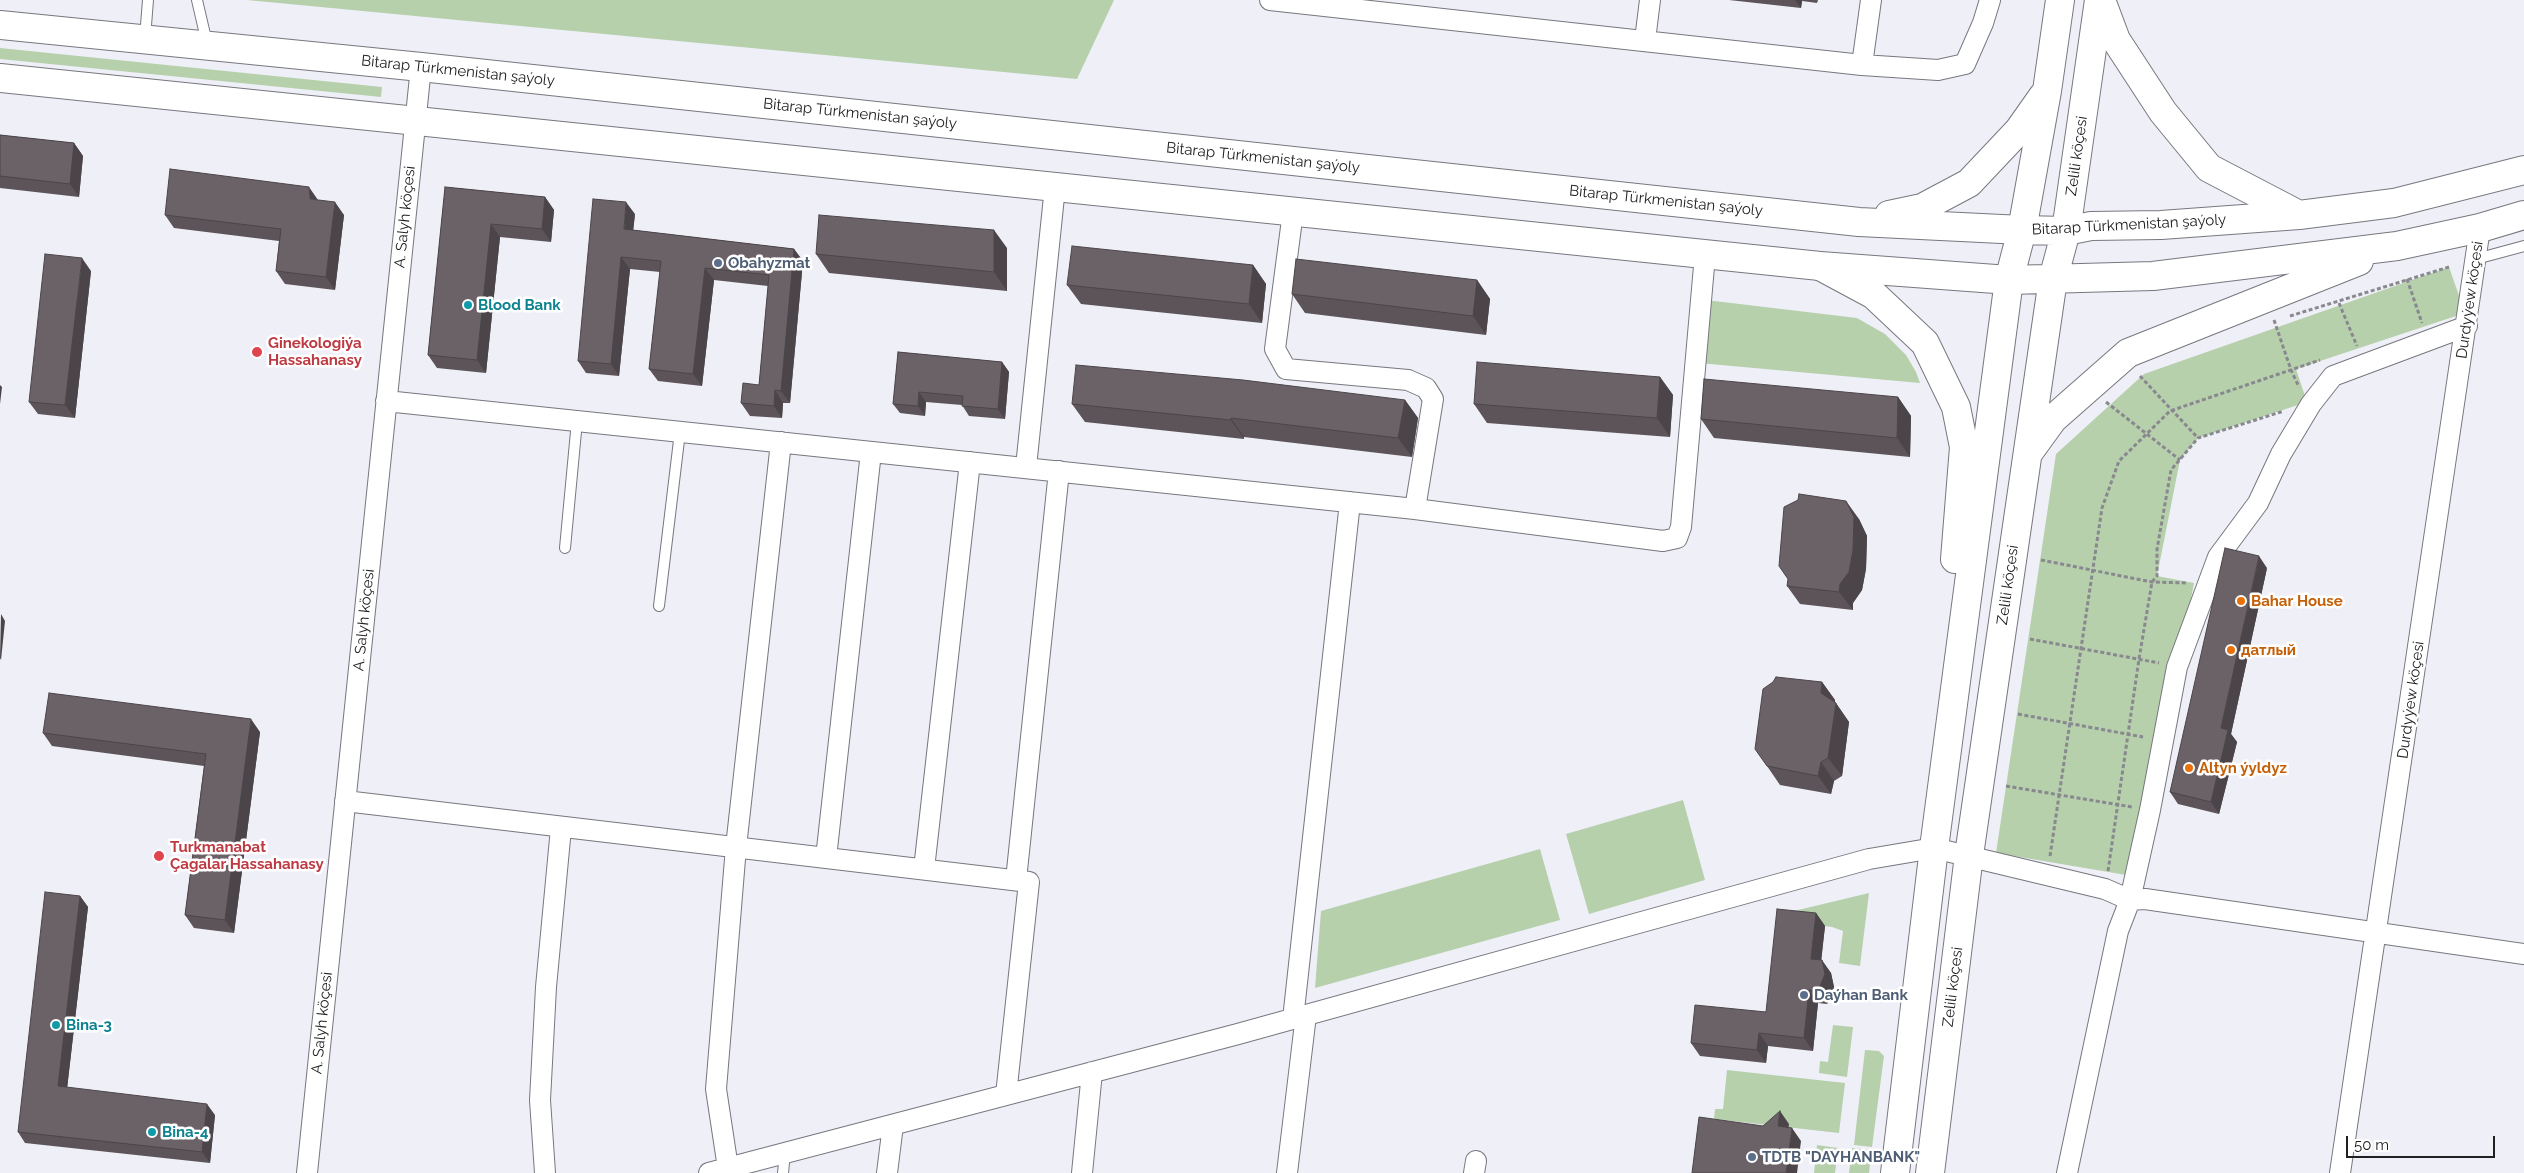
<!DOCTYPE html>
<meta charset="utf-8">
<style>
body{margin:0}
#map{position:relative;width:2524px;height:1173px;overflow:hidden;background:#efeff8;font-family:Raleway,sans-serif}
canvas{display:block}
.scale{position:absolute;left:2346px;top:1136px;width:149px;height:22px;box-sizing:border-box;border:2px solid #202023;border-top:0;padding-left:6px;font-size:15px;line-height:18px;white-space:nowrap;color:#202023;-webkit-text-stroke:4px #fff;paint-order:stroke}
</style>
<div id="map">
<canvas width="2524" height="1173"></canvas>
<div class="scale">50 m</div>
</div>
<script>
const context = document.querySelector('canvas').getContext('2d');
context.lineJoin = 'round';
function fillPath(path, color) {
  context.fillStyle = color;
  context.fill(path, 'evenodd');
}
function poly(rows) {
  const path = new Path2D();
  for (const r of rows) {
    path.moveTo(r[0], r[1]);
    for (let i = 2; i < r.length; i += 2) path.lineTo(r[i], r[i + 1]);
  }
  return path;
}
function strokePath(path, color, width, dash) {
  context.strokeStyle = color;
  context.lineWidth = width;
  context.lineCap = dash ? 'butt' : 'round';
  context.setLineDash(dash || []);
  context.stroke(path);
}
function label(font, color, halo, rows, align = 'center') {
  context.font = font + ' Raleway,sans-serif';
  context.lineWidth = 5;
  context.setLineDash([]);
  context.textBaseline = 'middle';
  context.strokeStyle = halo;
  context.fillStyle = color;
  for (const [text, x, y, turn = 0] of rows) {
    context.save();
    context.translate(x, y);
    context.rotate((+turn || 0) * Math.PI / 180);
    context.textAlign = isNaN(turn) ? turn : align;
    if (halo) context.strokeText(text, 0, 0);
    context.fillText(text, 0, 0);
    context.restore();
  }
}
fillPath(poly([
 [247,0,1114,0,1077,79],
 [0,48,382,87,381,97,0,59],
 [2449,267,2465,313,2296,369,2307,402,2198,438,2180,460,2157,576,2194,583,2138,877,1996,853,2056,454,2144,374],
 [1706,300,1857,318,1885,334,1906,355,1916,372,1920,383,1699,363],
 [1683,800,1705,880,1589,914,1566,834],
 [1540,849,1560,920,1315,988,1321,911],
 [1869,893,1860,966,1839,963,1843,931,1832,927,1793,922,1794,911],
 [1833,1025,1853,1027,1847,1077,1819,1073,1820,1061,1828,1062],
 [1865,1050,1879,1051,1884,1056,1872,1147,1854,1145],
 [1727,1070,1845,1083,1839,1133,1714,1119,1715,1109,1723,1109],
 [1817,1145,1838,1148,1835,1173,1814,1173],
 [1852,1148,1872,1150,1869,1173,1849,1173]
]), '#b6d0ac');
const service = poly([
 [197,0,207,43],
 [145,38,148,0],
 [2476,259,2524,246],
 [565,548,577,421],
 [659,606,680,432],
 [783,1173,785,1153]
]);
const minor = poly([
 [1270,0,1862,65,1938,70,1965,64,1983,23,1990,0],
 [1645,40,1650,0],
 [1862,65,1871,0],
 [1293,212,1275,349,1286,369,1408,380,1426,388,1433,399,1415,509],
 [386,401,1415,509,1663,541,1677,538,1681,527,1705,255],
 [1026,467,1055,187],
 [345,801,1029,882,1006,1095],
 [826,858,871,452],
 [924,869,970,462],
 [1016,880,1059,471],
 [1293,1019,1350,502],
 [728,1168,716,1089,736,847,781,442],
 [307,1173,421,67],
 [545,1173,540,1100,546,987,561,828],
 [709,1173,1238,1034,1869,859,1934,848,2105,889,2130,900,2145,899,2524,954],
 [887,1173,893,1125],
 [1082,1173,1092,1072],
 [1287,1173,1306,1015],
 [1474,1173,1476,1161],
 [2067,1173,2118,931,2130,900,2150,810,2177,667,2218,557,2258,503,2281,454,2311,404,2333,376,2467,326],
 [2340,1173,2480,228]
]);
const secondary = poly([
 [0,25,421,67,1859,222,2022,230,2047,91,2060,0],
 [0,78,1820,266,2009,280],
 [1889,215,1922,208,1969,183,2019,130,2043,96],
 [2066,231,2099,0]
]);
const primary = poly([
 [2101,0,2116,40,2163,112,2209,168,2299,215],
 [1820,266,1874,295,1925,343,1956,407,1964,447,1955,559],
 [2009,280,2153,276,2397,246,2480,228,2524,215],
 [2029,452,2053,419,2128,353,2359,261],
 [1895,1173,1934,848,2009,280,2022,230,2066,231,2091,226,2161,225,2299,215,2394,203,2524,170],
 [1930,1173,1969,855,2009,581,2053,279,2066,231]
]);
strokePath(service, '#77777f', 12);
strokePath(minor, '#77777f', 22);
strokePath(secondary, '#77777f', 30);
strokePath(primary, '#77777f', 30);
strokePath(poly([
 [2407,279,2422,323],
 [2339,303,2357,346],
 [2290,316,2449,267],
 [2274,320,2291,370,2299,387],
 [2140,376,2198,438],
 [2106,402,2180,460],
 [2041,560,2152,582,2188,583],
 [2030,639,2159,663],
 [2018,714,2143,737],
 [2006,786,2132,807],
 [2050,856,2102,508,2119,461,2170,411,2320,360],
 [2108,871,2139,659,2152,582,2157,576,2157,549,2171,470,2198,438,2284,411]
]), '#88888e', 3, [4, 2.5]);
strokePath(service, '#fff', 10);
strokePath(minor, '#fff', 20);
strokePath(secondary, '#fff', 28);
strokePath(primary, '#fff', 28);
fillPath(poly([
 [1729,0,1818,0,1817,3,1802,1,1801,8],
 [0,135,74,143,83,156,79,197,0,188],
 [445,187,545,197,554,210,551,242,500,237,486,373,437,368,428,355],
 [318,200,344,215,335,290,285,284,276,271,279,241,174,228,165,215],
 [635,214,633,230,794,249,803,261,790,403,783,403,782,418,750,416,741,403,759,385,768,286,714,280,702,386,658,381,649,369,660,272,630,269,619,376,586,373,578,361],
 [1007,248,1007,291,829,273,816,254],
 [1253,265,1266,284,1262,323,1081,304,1067,285],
 [91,271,75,418,38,414,29,402],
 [1477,280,1490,299,1486,335,1305,313,1292,294],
 [898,352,1002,362,1009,372,1005,419,969,416,962,405,926,402,925,416,900,413,893,404],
 [1660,377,1673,395,1670,437,1487,423,1474,404],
 [1898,397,1911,416,1910,457,1714,438,1701,419],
 [1405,400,1418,418,1412,457,1244,437,1244,439,1085,422,1072,404],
 [1859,519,1867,536,1866,569,1862,590,1853,603,1853,610,1800,604,1787,586],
 [2267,568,2231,734,2237,742,2219,814,2178,804,2170,792],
 [1822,682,1835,700,1835,702,1849,722,1842,776,1834,781,1831,794,1780,785,1767,766],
 [260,732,234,933,194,928,185,915,204,766,52,746,43,733],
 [80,896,88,907,67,1088,215,1115,210,1163,25,1143,18,1132],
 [1816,913,1825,926,1821,960,1831,973,1834,987,1827,1004,1818,1003,1813,1051,1768,1046,1766,1063,1700,1056,1691,1043,1766,1012]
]), '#5c5459');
fillPath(poly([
 [1795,0,1801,0,1802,1,1801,8],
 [74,143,83,156,79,197,70,184],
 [309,187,318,200,310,199],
 [545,197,554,210,551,242,542,229],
 [335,202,344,215,335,290,326,277],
 [626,202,635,214,632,242,624,229],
 [491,224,500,237,486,373,477,360],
 [994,230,1007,248,1007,291,994,272],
 [794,249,803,261,790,403,781,391],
 [621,257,630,269,619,376,611,364],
 [82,258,91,271,75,418,65,405],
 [1253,265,1266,284,1262,323,1249,304],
 [705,268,714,280,702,386,693,374],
 [1477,280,1490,299,1486,335,1473,316],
 [1002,362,1009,372,1005,419,998,409],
 [1660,377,1673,395,1670,437,1657,418],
 [0,385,2,387,0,404],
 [775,390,783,403,782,418,774,406],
 [919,392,926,402,925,416,918,406],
 [1898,397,1911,416,1910,457,1897,438],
 [1405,400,1418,418,1412,457,1398,438],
 [1231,418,1244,437,1244,439,1231,420],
 [1846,501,1859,519,1867,536,1866,569,1862,590,1853,603,1853,610,1839,592],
 [2259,556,2267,568,2231,734,2237,742,2219,814,2211,802,2221,728],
 [1,614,5,621,1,660,0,658],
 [1822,682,1835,700,1834,711,1821,693],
 [1836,703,1849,722,1842,776,1828,758],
 [251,719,260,732,234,933,225,920],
 [1821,762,1834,781,1831,794,1818,776],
 [80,896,88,907,66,1098,58,1086],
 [1816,913,1825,926,1820,972,1811,959],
 [1822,960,1831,973,1834,987,1827,1004,1818,991],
 [1809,990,1818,1003,1813,1051,1804,1038],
 [1759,1033,1768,1046,1766,1063,1757,1050],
 [207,1104,215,1115,210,1163,202,1152],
 [1780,1111,1789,1124,1787,1139,1778,1126],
 [1792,1128,1801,1141,1797,1173,1786,1173]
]), '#4b4549');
const building = poly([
 [0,135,74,143,70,184,0,176,0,135],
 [170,169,309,187,310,199,335,202,326,277,276,271,281,229,165,215,170,169],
 [445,187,545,197,542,229,491,224,477,360,428,355,445,187],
 [593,199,626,202,624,229,794,249,781,391,775,390,774,406,741,403,743,383,759,385,769,275,705,268,693,374,649,369,661,261,621,257,611,364,578,361,593,199],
 [819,215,994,230,994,272,816,254,819,215],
 [1072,246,1253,265,1249,304,1067,285,1072,246],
 [45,254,82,258,65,405,29,402,45,254],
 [1296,259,1477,280,1473,316,1292,294,1296,259],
 [898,352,1002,362,998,409,962,406,963,396,919,392,918,406,893,404,898,352],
 [1477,362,1660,377,1657,418,1474,404,1477,362],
 [1076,365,1243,380,1405,400,1398,438,1231,418,1231,420,1072,404,1076,365],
 [1704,379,1898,397,1897,438,1701,419,1704,379],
 [1799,494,1846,501,1854,517,1853,550,1849,572,1840,584,1839,592,1787,586,1788,579,1779,566,1784,507,1798,500,1799,494],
 [2225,548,2259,556,2221,728,2228,730,2211,802,2170,792,2225,548],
 [1776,677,1822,682,1821,693,1836,703,1828,758,1821,762,1818,776,1767,766,1755,749,1763,689,1773,682,1776,677],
 [49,693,251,719,225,920,185,915,206,754,43,733,49,693],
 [45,892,80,896,58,1086,207,1104,202,1152,18,1132,45,892],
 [1777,909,1816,913,1811,959,1822,960,1825,974,1818,991,1809,990,1804,1038,1759,1033,1757,1050,1691,1043,1695,1005,1766,1012,1777,909],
 [1780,1111,1778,1126,1792,1128,1786,1173,1692,1173,1699,1117,1763,1126,1780,1111]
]);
fillPath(building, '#6b6268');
strokePath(building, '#4b4549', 1);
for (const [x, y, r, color] of [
 [718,263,5,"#5c6f8a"],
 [468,305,5,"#0f9aa8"],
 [257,352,6,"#e0444e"],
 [2241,601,5,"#e8710a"],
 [2231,650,5,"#e8710a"],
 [2189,768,5,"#e8710a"],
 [159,856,6,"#e0444e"],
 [1804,995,5,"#5c6f8a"],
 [56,1025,5,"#0f9aa8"],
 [152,1132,5,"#0f9aa8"],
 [1752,1157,5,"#5c6f8a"]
]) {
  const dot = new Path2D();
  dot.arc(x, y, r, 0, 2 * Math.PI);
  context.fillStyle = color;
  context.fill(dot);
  strokePath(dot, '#fff', 2);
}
label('15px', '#202023', '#fff', [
 ["Bitarap Türkmenistan şaýoly",458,71,6],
 ["Bitarap Türkmenistan şaýoly",860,114,6],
 ["Zelili köçesi",2077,156,-82],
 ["Bitarap Türkmenistan şaýoly",1263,158,6],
 ["Bitarap Türkmenistan şaýoly",1666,201,6],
 ["A. Salyh köçesi",405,217,-84],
 ["Bitarap Türkmenistan şaýoly",2129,225,-3],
 ["Durdyýew köçesi",2470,300,-82],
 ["Zelili köçesi",2008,585,-82],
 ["A. Salyh köçesi",364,620,-84],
 ["Durdyýew köçesi",2411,700,-82],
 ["Zelili köçesi",1953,987,-83],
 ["A. Salyh köçesi",322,1023,-84]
]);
label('bold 15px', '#4e5e75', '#fff', [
 ["Obahyzmat",728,263],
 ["Daýhan Bank",1814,995],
 ["TDTB \"DAYHANBANK\"",1762,1157]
], 'left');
label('bold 15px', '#0d838f', '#fff', [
 ["Blood Bank",478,305],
 ["Bina-3",66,1025],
 ["Bina-4",162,1132]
], 'left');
label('bold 15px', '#be3a42', '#fff', [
 ["Ginekologiýa",268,343],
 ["Hassahanasy",268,360],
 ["Turkmanabat",170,847],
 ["Çagalar Hassahanasy",170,864]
], 'left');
label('bold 15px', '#c56008', '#fff', [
 ["Bahar House",2251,601],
 ["датлый",2241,650],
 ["Altyn ýyldyz",2199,768]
], 'left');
</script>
